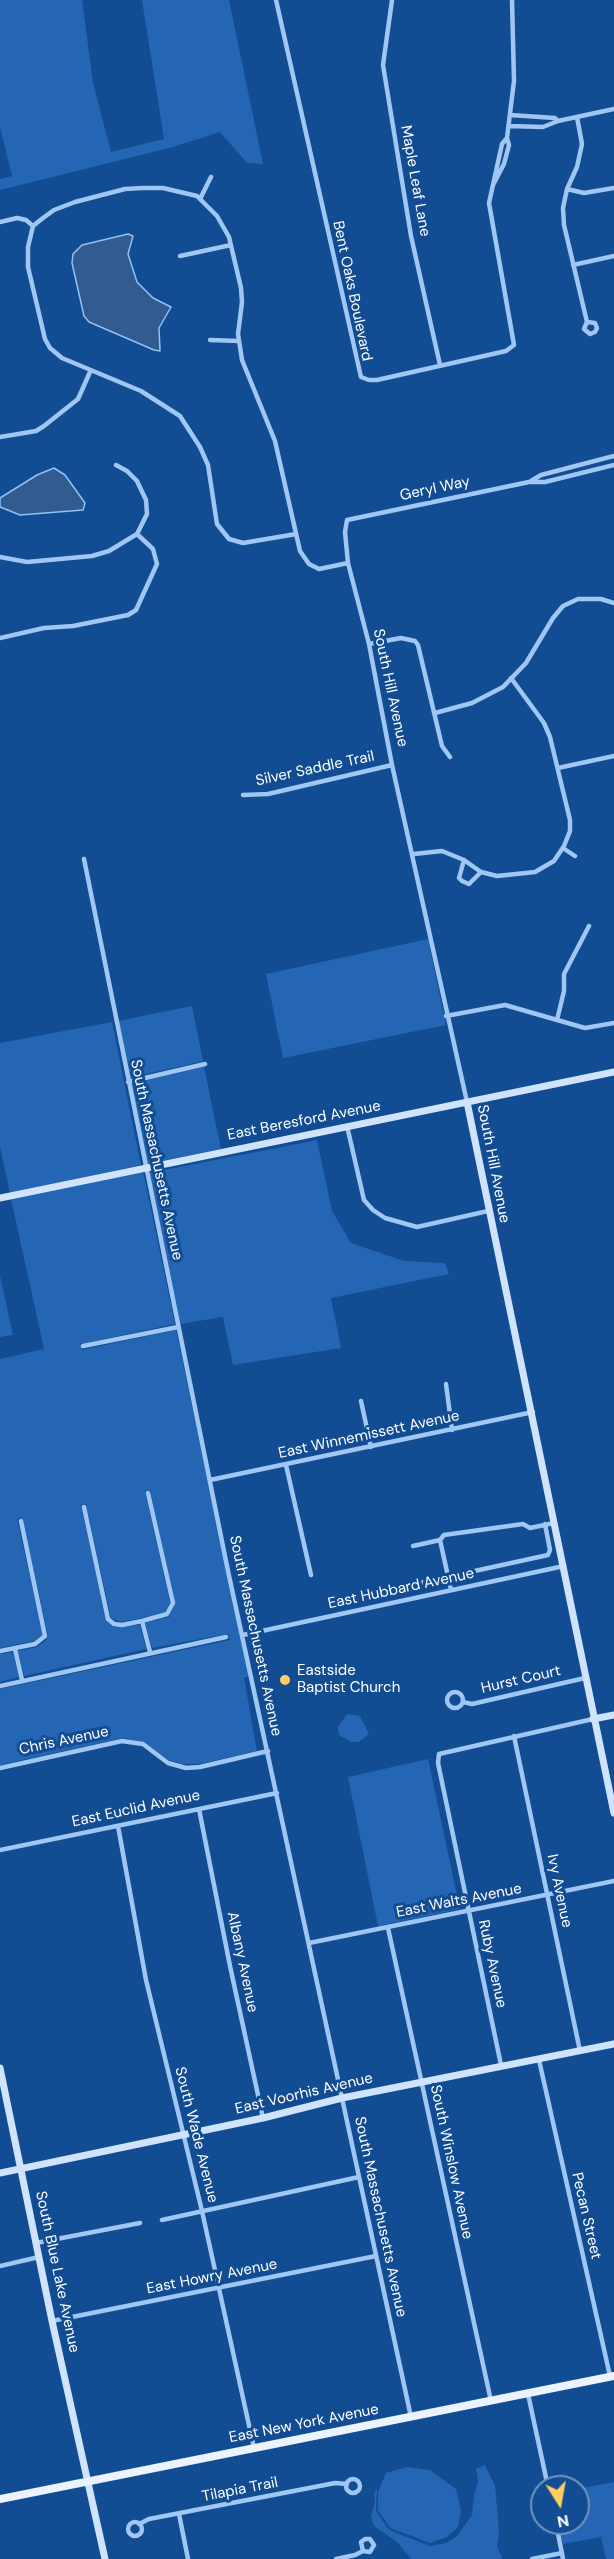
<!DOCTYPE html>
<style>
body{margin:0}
#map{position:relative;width:614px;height:2559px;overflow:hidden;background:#124c93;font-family:"DM Sans",sans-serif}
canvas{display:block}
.north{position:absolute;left:530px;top:2475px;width:60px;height:60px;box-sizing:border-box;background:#124c93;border:2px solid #7194be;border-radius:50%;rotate:169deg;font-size:16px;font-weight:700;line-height:24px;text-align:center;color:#fff}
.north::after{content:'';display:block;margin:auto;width:21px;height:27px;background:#ffcf61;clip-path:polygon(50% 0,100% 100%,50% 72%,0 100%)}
</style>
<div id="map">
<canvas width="614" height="2559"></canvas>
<div class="north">N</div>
</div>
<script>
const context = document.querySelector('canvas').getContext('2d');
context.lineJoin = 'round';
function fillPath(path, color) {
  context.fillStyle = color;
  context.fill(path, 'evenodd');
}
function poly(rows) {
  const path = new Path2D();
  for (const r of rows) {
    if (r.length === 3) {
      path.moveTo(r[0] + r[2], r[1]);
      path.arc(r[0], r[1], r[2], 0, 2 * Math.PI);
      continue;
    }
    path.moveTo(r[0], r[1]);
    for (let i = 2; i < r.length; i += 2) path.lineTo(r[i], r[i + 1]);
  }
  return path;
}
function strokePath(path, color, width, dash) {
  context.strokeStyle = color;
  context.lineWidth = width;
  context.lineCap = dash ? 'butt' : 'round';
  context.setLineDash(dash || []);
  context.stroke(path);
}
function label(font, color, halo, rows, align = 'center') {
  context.font = font + ' "DM Sans",sans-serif';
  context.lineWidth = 6;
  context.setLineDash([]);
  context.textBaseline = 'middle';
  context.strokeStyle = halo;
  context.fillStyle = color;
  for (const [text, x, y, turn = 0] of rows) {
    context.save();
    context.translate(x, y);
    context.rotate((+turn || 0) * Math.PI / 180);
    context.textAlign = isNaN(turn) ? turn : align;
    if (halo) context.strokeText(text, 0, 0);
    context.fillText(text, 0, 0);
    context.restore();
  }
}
fillPath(poly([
 [0,0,82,0,93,83,111,152,164,139,142,0,229,0,263,164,247,163,220,132,173,147,0,190,0,179,12,176,0,128],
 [428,939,446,1025,283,1058,266,974],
 [192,1006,203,1061,130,1078,118,1021],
 [112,1022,141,1165,10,1193,0,1147,0,1043],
 [204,1067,221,1149,147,1164,131,1084],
 [317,1140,332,1211,351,1243,404,1261,445,1263,449,1274,331,1298,341,1348,233,1365,223,1317,180,1324,149,1173],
 [143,1171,175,1324,80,1344,82,1350,176,1330,249,1676,244,1678,257,1751,199,1764,182,1764,169,1760,144,1742,122,1738,0,1765,0,1689,230,1640,228,1634,152,1648,145,1623,169,1617,175,1603,150,1490,145,1491,170,1603,165,1612,141,1618,121,1622,111,1618,86,1504,81,1505,106,1620,114,1627,140,1625,146,1649,24,1676,18,1651,37,1647,44,1642,48,1636,22,1517,17,1519,43,1635,34,1641,0,1648,0,1359,44,1349,11,1199],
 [0,1276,13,1335,0,1337],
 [13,1652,19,1677,0,1682,0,1654],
 [347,1714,360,1716,369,1734,359,1742,351,1742,339,1735,338,1727],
 [428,1759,460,1909,378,1926,348,1777],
 [485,2465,495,2486,499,2531,497,2547,502,2557,501,2559,411,2559,397,2542,374,2526,371,2517,375,2501,374,2494,377,2488,376,2511,389,2530,430,2546,446,2543,456,2537,472,2515,474,2495,478,2482,476,2469],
 [407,2467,430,2470,456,2489,461,2511,458,2527,447,2537,430,2543,390,2528,378,2510,378,2492,386,2473],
 [614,2482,614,2559,606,2559,601,2537,563,2544,558,2523,578,2523,578,2489]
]), '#2466b3');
const water = poly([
 [128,234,133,236,128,254,137,282,153,298,171,307,159,328,160,351,154,350,89,322,84,316,72,263,73,254,82,245,128,234],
 [54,468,65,475,85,503,83,510,20,515,0,507,0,498,37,475,54,468]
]);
fillPath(water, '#325c90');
strokePath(water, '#91c1f6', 1.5);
strokePath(poly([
 [276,0,361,377,369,380,377,380,506,351,514,345,489,203,502,144,507,138,509,145,504,164,493,185],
 [392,0,383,65,411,236,440,365],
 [577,117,582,144,577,167,567,189,563,208,564,225,587,322,584,329,590,334,595,332,597,328,595,323,587,322],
 [558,121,614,109],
 [509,126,543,127,558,121,555,118,510,115],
 [507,138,514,81,512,0],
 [567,189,584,193,614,188],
 [200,199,211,177],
 [0,222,17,218,26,220,33,226],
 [180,256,231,245],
 [573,265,614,256],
 [210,340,239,341],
 [0,437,36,431,44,426,78,399,90,372],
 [531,481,541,475,614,456],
 [296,534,243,543,229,539,217,524,208,465,200,447,180,416,141,391,62,358,50,348,45,339,28,267,28,247,33,226,43,218,54,210,75,202,125,189,142,188,163,188,197,196,217,216,229,237,241,288,242,302,238,334,242,360,275,441,300,551,309,564,319,569,348,563],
 [0,557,27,562,92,556,109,551,137,534,147,514,146,500,137,481,127,471,116,465],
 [0,638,44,628,73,626,128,615,136,610,157,564,153,549,137,534],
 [369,644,401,638,415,641,418,645,442,746,450,757],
 [435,713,472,703,503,687,526,663,553,618,563,606,578,599,601,599,614,603],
 [558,768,614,756],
 [243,795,268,794,392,765],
 [563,848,575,856],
 [414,854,442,851,464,860,481,872,497,876,535,872,554,861,564,846,570,831,570,820,550,737,544,723,511,678],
 [84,859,228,1571,411,2417],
 [464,860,459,878,462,881,469,884,481,872],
 [446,1016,505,1005,585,1028,614,1023],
 [557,1020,564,991,564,974,589,926],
 [128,1082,205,1064],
 [467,1102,392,765,369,644,348,563,345,532,347,520,529,482,545,482,614,465],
 [347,1126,364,1200,373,1210,385,1218,417,1227,488,1211],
 [83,1346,178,1327],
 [446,1384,452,1430],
 [361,1401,371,1447],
 [286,1465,311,1575],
 [210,1480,533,1412],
 [84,1507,108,1619,114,1624,122,1625,142,1621,167,1614,173,1603,148,1493],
 [440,1540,451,1590],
 [413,1546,440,1540,444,1535,523,1524,530,1528,554,1523],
 [415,1584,548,1555,550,1550,545,1524],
 [142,1621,150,1652],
 [243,1635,564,1566],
 [15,1649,22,1680],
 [0,1651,35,1644,45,1636,21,1521],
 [0,1686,226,1637],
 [455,1700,8],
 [463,1702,472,1704,585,1678],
 [514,1736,580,2051],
 [0,1768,122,1741,143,1744,168,1763,186,1768,200,1767,268,1751],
 [199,1809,230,1966,263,2118],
 [118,1826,146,1980,202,2211,254,2448],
 [0,1850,277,1793],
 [388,1928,491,2401],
 [309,1943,614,1881],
 [539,2060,610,2376],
 [501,2065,438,1763,439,1754,593,1719],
 [162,2220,359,2177],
 [36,2243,140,2223],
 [0,2266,39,2257],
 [52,2321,376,2256],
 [528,2394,548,2487],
 [353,2486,7],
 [179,2514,188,2559],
 [135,2529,7],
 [556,2523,563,2559],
 [139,2524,149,2519,335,2483,347,2484],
 [336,2559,355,2555,363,2551,370,2552,374,2545,370,2539,365,2539,361,2542,363,2551],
 [532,2559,562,2553]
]), '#a0c6f3', 4.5);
strokePath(poly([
 [467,1102,614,1813],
 [0,1198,614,1072],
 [593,1719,614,1715],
 [0,2068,52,2321,105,2559],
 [0,2173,263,2118,342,2098,614,2044]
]), '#cfe3fc', 7);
strokePath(poly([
 [0,2499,614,2376]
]), '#ebf3ff', 8);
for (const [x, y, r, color] of [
 [285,1680,6,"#ffcf61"]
]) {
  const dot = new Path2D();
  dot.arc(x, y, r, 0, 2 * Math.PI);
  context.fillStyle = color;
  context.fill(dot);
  strokePath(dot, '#124c93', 2);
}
label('15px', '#fff', '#124c93', [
 ["Maple Leaf Lane",415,181,80],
 ["Bent Oaks Boulevard",352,291,78],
 ["Geryl Way",435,489,-12],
 ["South Hill Avenue",390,688,78],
 ["Silver Saddle Trail",315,769,-12],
 ["East Beresford Avenue",304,1121,-11],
 ["South Massachusetts Avenue",156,1160,78],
 ["South Hill Avenue",493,1164,79],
 ["East Winnemissett Avenue",369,1435,-12],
 ["East Hubbard Avenue",401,1589,-12],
 ["South Massachusetts Avenue",255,1636,78],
 ["Hurst Court",521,1680,-13],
 ["Chris Avenue",64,1741,-12],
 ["East Euclid Avenue",136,1809,-12],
 ["Ivy Avenue",559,1891,78],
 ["East Walts Avenue",459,1901,-11],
 ["Albany Avenue",242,1962,78],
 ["Ruby Avenue",492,1964,78],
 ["East Voorhis Avenue",304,2094,-13],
 ["South Wade Avenue",196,2135,76],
 ["South Winslow Avenue",451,2162,78],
 ["Pecan Street",586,2216,77],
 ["South Massachusetts Avenue",380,2217,78],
 ["South Blue Lake Avenue",57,2272,78],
 ["East Howry Avenue",212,2277,-11],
 ["East New York Avenue",304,2424,-11],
 ["Tilapia Trail",240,2490,-11]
]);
label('15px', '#fff', '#124c93', [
 ["Eastside",297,1671],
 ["Baptist Church",297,1688]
], 'left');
</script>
